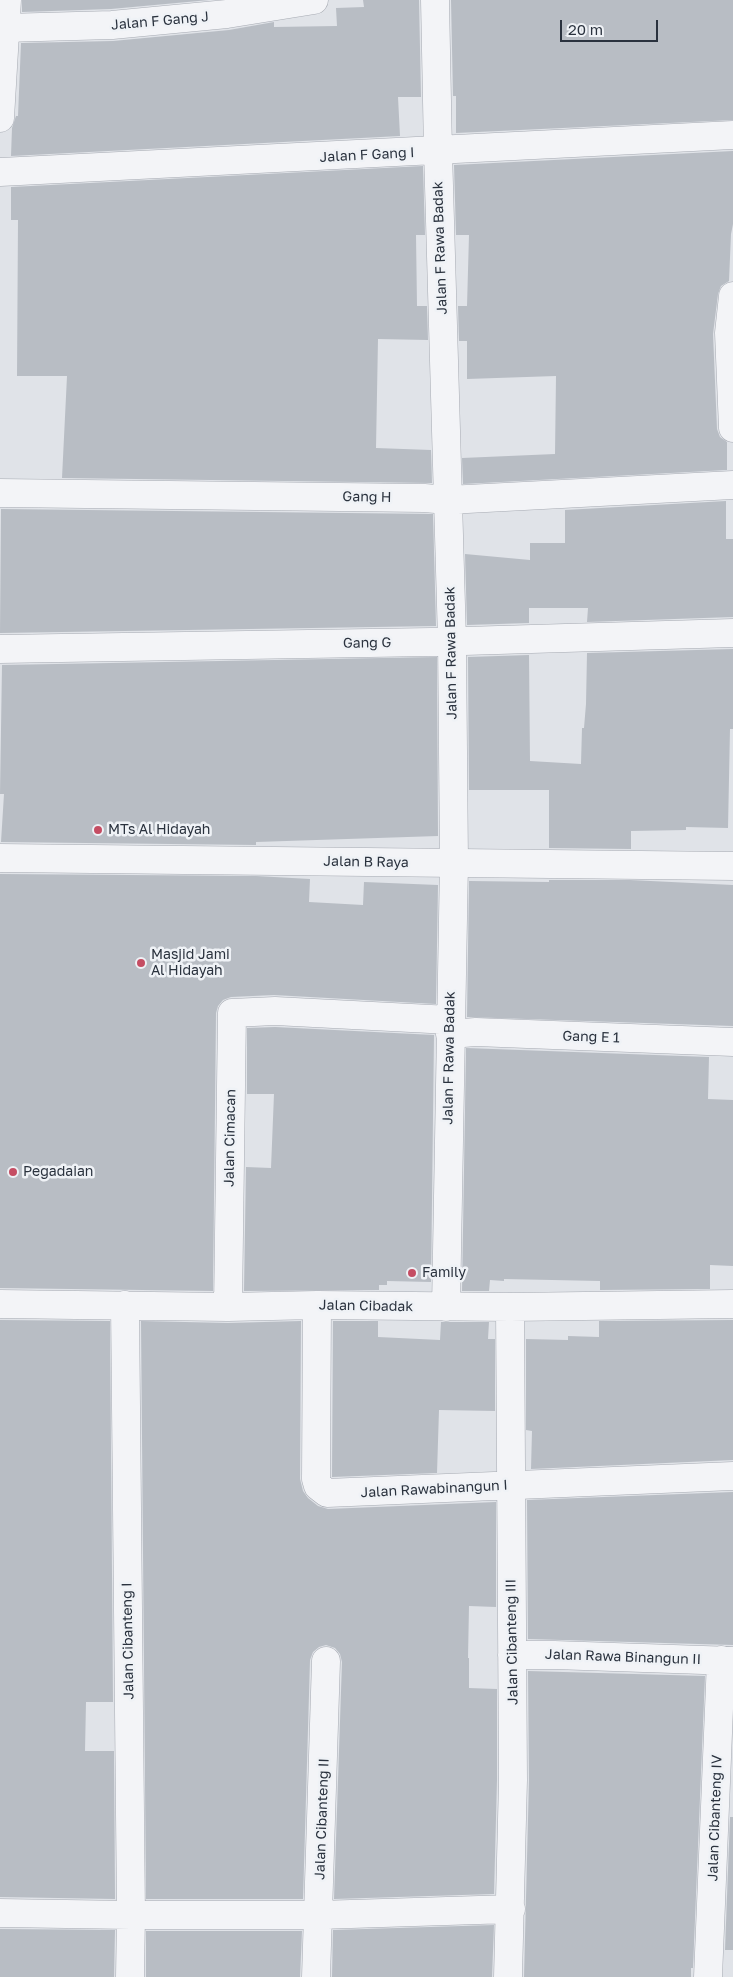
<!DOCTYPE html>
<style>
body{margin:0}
#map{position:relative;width:733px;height:1977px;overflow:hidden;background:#e0e3e8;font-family:"Golos Text",sans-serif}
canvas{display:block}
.scale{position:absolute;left:560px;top:20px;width:98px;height:22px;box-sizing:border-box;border:2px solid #2a323e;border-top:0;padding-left:6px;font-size:15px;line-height:18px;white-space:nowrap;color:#2a323e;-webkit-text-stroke:4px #eff2f6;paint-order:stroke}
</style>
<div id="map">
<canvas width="733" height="1977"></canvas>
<div class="scale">20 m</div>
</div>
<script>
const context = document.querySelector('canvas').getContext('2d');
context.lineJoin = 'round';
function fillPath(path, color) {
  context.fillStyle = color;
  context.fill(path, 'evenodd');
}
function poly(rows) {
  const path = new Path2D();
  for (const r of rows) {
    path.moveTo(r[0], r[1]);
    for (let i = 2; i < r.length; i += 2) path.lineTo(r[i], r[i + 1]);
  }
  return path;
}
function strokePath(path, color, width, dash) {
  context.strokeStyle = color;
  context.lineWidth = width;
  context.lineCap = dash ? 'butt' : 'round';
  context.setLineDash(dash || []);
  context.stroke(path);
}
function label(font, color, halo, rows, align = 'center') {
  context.font = font + ' "Golos Text",sans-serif';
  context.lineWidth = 5;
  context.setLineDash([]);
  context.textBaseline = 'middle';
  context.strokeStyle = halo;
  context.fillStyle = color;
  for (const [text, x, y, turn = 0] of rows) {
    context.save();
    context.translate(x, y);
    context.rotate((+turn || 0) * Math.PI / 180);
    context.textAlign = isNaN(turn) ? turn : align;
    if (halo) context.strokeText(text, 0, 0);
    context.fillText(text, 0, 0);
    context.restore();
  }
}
fillPath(poly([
 [22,0,209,0,111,9,22,12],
 [363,0,419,0,421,97,398,97,400,136,11,156,12,128,16,116,18,116,21,43,113,41,229,30,274,22,274,27,337,26,336,8,364,7],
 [451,0,733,0,733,120,456,133,456,96,453,96],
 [733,151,733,224,731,234,729,281,721,286,718,294,713,334,717,429,720,437,727,442,727,470,463,484,462,458,555,454,556,376,467,379,467,341,459,341,458,306,467,306,469,235,456,235,454,165],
 [423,166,425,235,416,235,417,306,427,306,428,340,378,339,376,448,431,450,432,483,62,478,67,376,17,376,18,220,11,220,11,187],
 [726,501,726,539,733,539,733,617,587,622,588,608,529,608,529,623,467,625,465,554,530,560,530,543,565,543,565,510],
 [1,509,433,514,436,626,0,633],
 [733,649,733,729,730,729,728,828,686,827,686,830,631,831,631,849,549,848,549,790,469,790,468,657,529,655,530,761,581,764,582,728,584,728,586,704,587,653],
 [437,657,438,836,256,842,256,845,1,842,4,794,0,794,2,665],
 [0,874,256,876,310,879,309,902,363,905,364,882,438,885,436,1004,274,995,231,997,223,1000,218,1006,216,1013,213,1291,0,1288],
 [549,880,630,880,733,885,733,1026,467,1017,469,881,549,882],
 [275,1027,434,1035,431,1282,387,1281,387,1285,379,1285,379,1290,244,1291,246,1167,271,1168,274,1094,247,1094,247,1028],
 [466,1048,709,1057,708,1099,733,1100,733,1266,710,1265,710,1289,600,1290,600,1281,504,1279,504,1281,490,1280,489,1291,462,1291],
 [0,1320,110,1321,113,1702,86,1702,85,1751,114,1751,115,1899,0,1897],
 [733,1320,733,1460,531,1469,532,1431,526,1430,526,1339,568,1340,568,1336,599,1337,599,1321],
 [141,1321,228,1323,301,1321,300,1479,303,1491,308,1498,318,1506,328,1509,496,1502,496,1607,469,1606,468,1658,469,1658,469,1688,497,1689,497,1780,494,1894,334,1899,342,1662,340,1654,335,1648,326,1645,319,1647,313,1652,310,1660,303,1899,146,1899],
 [333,1321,378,1321,378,1337,440,1340,441,1322,489,1322,488,1339,495,1339,495,1411,439,1410,437,1473,332,1477],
 [733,1492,733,1645,528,1639,527,1500],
 [528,1671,705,1676,693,1968,691,1968,691,1977,524,1977,529,1780],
 [730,1817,733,1817,733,1950,725,1950],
 [494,1925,492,1977,332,1977,333,1930],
 [0,1929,115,1930,114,1977,0,1977],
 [146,1931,302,1931,300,1977,146,1977]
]), '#b8bdc4');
const minor = poly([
 [435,0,438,151,452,640,454,863,446,1307],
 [5,28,112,25,227,14,314,0],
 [0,172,733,135],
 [733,296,729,333,733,428],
 [0,493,424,498,448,500,733,485],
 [0,649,431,642,733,633],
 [450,1034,476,1032,733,1042],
 [0,1304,228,1307,317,1305,510,1307,733,1304],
 [125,1305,131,1915,130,1977],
 [317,1305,316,1479,318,1486,327,1493,733,1476],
 [228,1307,232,1013,275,1011,450,1020],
 [512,1655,554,1655,733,1661],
 [0,1913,131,1915,319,1915,511,1909],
 [316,1977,326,1661],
 [508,1977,513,1780,510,1307],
 [708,1977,721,1660]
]);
const tertiary = poly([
 [0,118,7,0],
 [0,858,733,866]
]);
strokePath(minor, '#a6aab2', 29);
strokePath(tertiary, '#a6aab2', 29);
strokePath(minor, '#f3f4f7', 28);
strokePath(tertiary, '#f3f4f7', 28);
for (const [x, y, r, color] of [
 [98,830,5,"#c54d63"],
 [141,963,5,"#c54d63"],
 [13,1172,5,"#c54d63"],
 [412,1273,5,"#c54d63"]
]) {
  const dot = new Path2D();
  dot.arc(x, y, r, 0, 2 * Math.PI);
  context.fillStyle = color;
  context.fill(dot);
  strokePath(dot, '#eff2f6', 2);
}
label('14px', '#2a323e', '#eff2f6', [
 ["Jalan F Gang J",160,21,-5],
 ["Jalan F Gang I",367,155,-3],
 ["Jalan F Rawa Badak",440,248,-92],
 ["Gang H",367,497,1],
 ["Gang G",367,643,-1],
 ["Jalan F Rawa Badak",451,653,-91],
 ["Jalan B Raya",366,862,1],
 ["Gang E 1",591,1037,2],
 ["Jalan F Rawa Badak",449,1058,-89],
 ["Jalan Cimacan",230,1138,-89],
 ["Jalan Cibadak",366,1306,1],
 ["Jalan Rawabinangun I",434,1489,-3],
 ["Jalan Cibanteng I",128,1641,-91],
 ["Jalan Cibanteng III",512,1642,-91],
 ["Jalan Rawa Binangun II",623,1657,2],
 ["Jalan Cibanteng IV",715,1818,-88],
 ["Jalan Cibanteng II",322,1819,-88]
]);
label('14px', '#2a323e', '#eff2f6', [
 ["MTs Al Hidayah",108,830],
 ["Masjid Jami",151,955],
 ["Al Hidayah",151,971],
 ["Pegadaian",23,1172],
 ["Family",422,1273]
], 'left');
</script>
